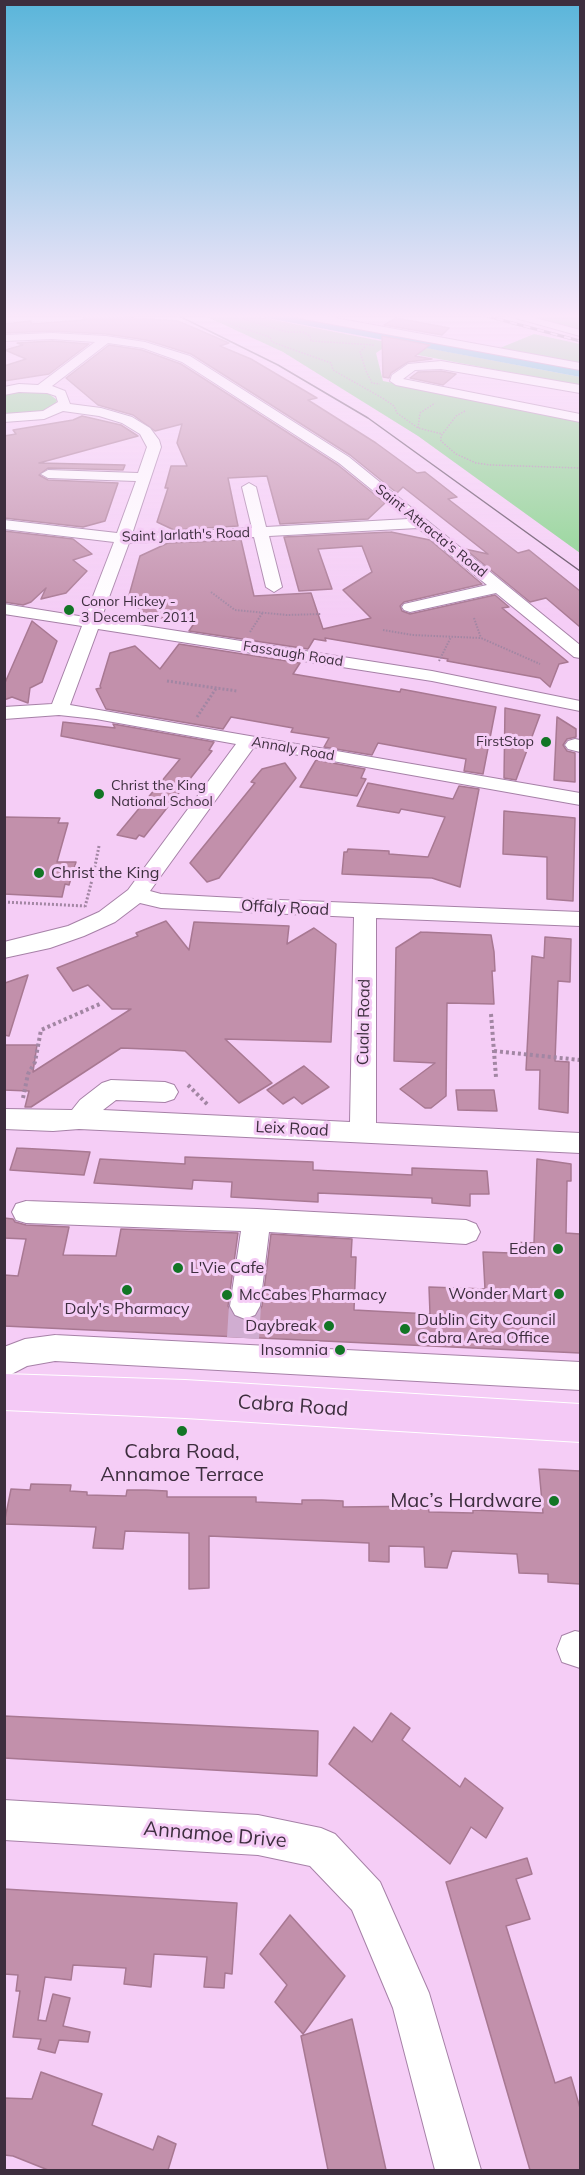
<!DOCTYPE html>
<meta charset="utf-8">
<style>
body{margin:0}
#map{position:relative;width:585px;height:2175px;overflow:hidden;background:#f5cdf6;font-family:Mulish,sans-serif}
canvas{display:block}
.frame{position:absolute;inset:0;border:6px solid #3d2e3e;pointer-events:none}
</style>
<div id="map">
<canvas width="585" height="2175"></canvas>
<div class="frame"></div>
</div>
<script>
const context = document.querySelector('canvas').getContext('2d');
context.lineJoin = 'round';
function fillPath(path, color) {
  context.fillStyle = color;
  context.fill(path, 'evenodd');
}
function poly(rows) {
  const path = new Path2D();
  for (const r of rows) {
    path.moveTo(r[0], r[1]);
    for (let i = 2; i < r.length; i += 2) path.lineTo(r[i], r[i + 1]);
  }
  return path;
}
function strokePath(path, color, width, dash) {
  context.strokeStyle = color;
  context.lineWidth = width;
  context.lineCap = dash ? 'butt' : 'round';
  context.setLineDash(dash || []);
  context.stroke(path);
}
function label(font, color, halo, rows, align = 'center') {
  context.font = font + ' Mulish,sans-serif';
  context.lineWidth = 6;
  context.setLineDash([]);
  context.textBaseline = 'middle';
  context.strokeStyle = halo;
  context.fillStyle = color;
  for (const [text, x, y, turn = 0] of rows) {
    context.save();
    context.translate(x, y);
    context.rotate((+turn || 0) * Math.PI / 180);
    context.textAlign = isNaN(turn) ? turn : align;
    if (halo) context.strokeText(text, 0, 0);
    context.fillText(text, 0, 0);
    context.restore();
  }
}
fillPath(poly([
 [203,315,249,315,391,343,376,353,383,381,580,420,580,553,418,436,283,352],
 [506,315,580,315,580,334,561,330],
 [534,334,580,344,580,366,495,350],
 [412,345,580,377,580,386,397,351],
 [18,391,48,393,57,400,56,404,45,411,5,414,4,394]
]), '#81d386');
fillPath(poly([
 [251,315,292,315,580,370,580,377]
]), '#24b6c4');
const building = poly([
 [83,315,178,321,229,343,220,346,251,359,317,398,308,400,376,443,417,473,425,472,457,497,448,499,518,553,529,550,580,591,580,627,546,598,530,602,465,549,488,554,403,487,397,493,350,455,191,354,146,340,106,334,52,331,4,333,4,324,31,321,31,324,85,320,83,315],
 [396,318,449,328,442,335,384,325,396,318],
 [382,336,430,345,415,356,432,359,408,362,391,373,389,378,383,377,382,336],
 [52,341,89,344,49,374,4,381,4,366,26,359,5,350,23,345,17,343,52,341],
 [109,345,142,350,181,364,338,465,385,503,368,519,280,524,267,476,228,478,238,526,174,530,157,522,168,488,165,488,171,466,187,466,177,443,182,424,155,431,133,415,98,405,66,378,109,345],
 [441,371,456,374,443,385,410,378,418,372,441,371],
 [82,416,121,425,138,436,39,463,125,465,123,470,48,468,39,475,48,480,118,483,105,521,83,527,4,518,4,436,16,434,13,430,73,420,82,416],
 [4,531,73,539,92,554,73,560,87,571,66,593,41,599,46,588,31,602,23,605,4,602,4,531],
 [391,532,430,540,482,584,404,602,400,606,402,611,410,614,495,595,509,607,502,608,568,662,559,664,550,687,540,678,447,661,448,659,325,638,326,641,314,639,308,649,189,631,195,622,147,616,128,599,140,556,168,543,241,540,254,596,311,593,323,629,371,618,343,590,372,572,362,546,318,549,332,589,299,591,284,537,391,532],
 [32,621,57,641,42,682,30,688,28,703,12,697,4,700,4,685,32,621],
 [179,644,300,663,293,674,400,692,401,689,496,707,483,774,464,771,466,759,378,743,372,755,324,747,329,738,291,732,293,728,231,717,223,729,106,709,96,689,101,688,100,686,110,653,135,646,160,669,179,644],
 [505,708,540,715,516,780,504,778,505,708],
 [557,717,576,729,576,737,567,739,563,745,567,751,575,753,575,782,554,780,557,717],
 [63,722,115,728,113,724,214,742,209,750,212,751,144,837,139,835,136,839,117,835,180,759,61,736,63,722],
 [316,760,365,769,361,778,366,779,357,796,300,787,316,760],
 [285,763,296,778,219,878,207,882,190,863,255,783,251,782,262,769,285,763],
 [368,783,453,799,459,786,479,789,460,887,432,878,342,874,344,852,347,852,348,849,389,851,389,854,428,857,445,817,401,809,399,813,357,806,368,783],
 [504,811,575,818,573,901,547,899,547,857,503,854,504,811],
 [4,817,60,818,58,823,68,823,57,862,76,862,69,885,65,884,62,897,4,894,4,817],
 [166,921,189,950,194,922,289,926,287,944,314,928,336,944,331,1042,225,1039,272,1083,239,1103,185,1051,171,1050,121,1048,31,1107,25,1107,29,1091,4,1090,4,1045,37,1045,33,1072,131,1009,112,1009,88,985,73,991,57,968,138,936,136,933,166,921],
 [421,932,491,935,494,952,495,971,492,971,494,1004,447,1003,446,1096,431,1108,425,1108,400,1089,435,1063,394,1061,396,948,421,932],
 [545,937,571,939,570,982,558,981,555,1061,569,1062,568,1113,539,1109,540,1070,526,1070,532,956,544,958,545,937],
 [28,975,9,1036,4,1035,5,983,28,975],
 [304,1066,329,1087,302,1104,294,1097,283,1104,267,1090,304,1066],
 [456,1090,494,1090,497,1111,458,1110,456,1090],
 [17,1148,57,1150,90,1152,84,1175,10,1170,17,1148],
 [185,1157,313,1162,313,1170,412,1175,412,1168,487,1171,489,1194,470,1194,470,1206,432,1203,432,1198,342,1194,318,1193,318,1202,231,1197,232,1182,193,1180,192,1189,94,1183,100,1159,185,1164,185,1157],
 [537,1159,571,1164,571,1181,567,1181,566,1233,580,1234,580,1353,4,1326,4,1275,18,1276,26,1239,4,1238,4,1218,13,1219,15,1222,26,1225,69,1227,63,1255,116,1256,121,1229,238,1233,228,1306,233,1316,244,1321,256,1317,262,1306,271,1234,352,1239,351,1257,356,1257,354,1310,430,1314,429,1287,485,1289,483,1252,511,1253,510,1242,534,1243,537,1159],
 [539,1469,580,1471,580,1584,548,1582,548,1574,519,1573,517,1554,452,1551,447,1568,425,1567,424,1547,389,1546,389,1562,369,1561,369,1543,209,1536,209,1588,189,1589,189,1533,125,1531,123,1549,93,1548,96,1527,4,1524,11,1489,30,1490,31,1484,71,1485,70,1491,87,1492,87,1495,126,1496,127,1490,146,1490,167,1491,167,1497,256,1497,256,1502,302,1504,302,1500,322,1500,343,1501,343,1507,428,1506,429,1512,473,1513,473,1510,543,1513,539,1469],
 [391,1713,410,1728,402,1740,460,1787,465,1778,503,1808,486,1838,471,1827,450,1864,329,1764,354,1727,372,1742,391,1713],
 [4,1716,318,1731,317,1776,4,1758,4,1716],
 [527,1858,532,1874,516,1879,530,1919,506,1926,555,2083,571,2077,580,2108,580,2170,530,2170,446,1882,527,1858],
 [4,1889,237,1903,232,1974,225,1973,224,1988,204,1987,207,1957,154,1954,151,1987,124,1984,126,1968,73,1965,71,1980,45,1977,38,2020,46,2021,53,1994,70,1998,63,2026,90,2032,88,2042,59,2040,55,2053,38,2049,41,2039,13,2037,20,1991,16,1991,18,1975,4,1974,4,1889],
 [290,1915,345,1976,303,2034,275,2002,287,1985,260,1954,290,1915],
 [352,2019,382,2152,386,2170,328,2170,301,2036,352,2019],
 [41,2072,102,2094,92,2125,153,2150,158,2136,176,2144,168,2170,48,2170,13,2156,4,2155,4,2098,32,2099,41,2072]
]);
fillPath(building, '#c290ab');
strokePath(building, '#a87892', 1.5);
strokePath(poly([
 [243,1338,245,1306]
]), '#d0add1', 32, [32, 16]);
const minor = poly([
 [294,315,319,315,580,363,580,370,299,318,294,315],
 [505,315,524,315,580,330,580,336,505,315],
 [52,333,106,336,145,342,190,356,349,457,580,645,580,658,574,657,496,593,410,612,404,610,402,607,404,604,487,585,418,528,269,536,282,587,274,592,266,587,254,537,129,543,101,619,432,671,580,701,580,711,432,681,98,629,70,705,580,793,580,805,254,747,150,891,161,894,254,899,580,912,580,926,376,918,376,1123,580,1133,580,1153,79,1129,53,1131,4,1129,4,1109,72,1110,80,1100,102,1083,111,1080,165,1082,174,1085,178,1092,174,1099,165,1102,116,1100,103,1110,350,1122,354,917,161,908,140,903,115,922,84,936,50,948,4,958,4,942,68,926,99,912,128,890,236,744,96,719,59,715,4,719,4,707,52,704,82,626,4,614,4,604,85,617,114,542,4,529,4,520,117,533,136,481,48,478,41,474,48,470,138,473,147,447,140,434,122,423,99,416,63,411,44,419,4,422,4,414,43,411,58,402,56,396,47,393,19,392,4,395,4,387,19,384,38,385,95,342,52,339,4,341,4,335,52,333],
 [108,343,143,348,182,362,339,463,408,519,266,527,256,487,249,483,242,487,252,528,132,534,161,447,159,440,150,428,132,417,101,408,70,404,65,391,52,386,108,343],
 [441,361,580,385,580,393,441,369,415,370,403,379,580,414,580,422,396,385,390,381,392,375,408,364,441,361],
 [575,739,580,740,580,752,568,749,565,745,568,741,575,739],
 [26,1201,257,1209,466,1220,476,1224,480,1232,476,1240,466,1244,269,1232,260,1306,255,1315,245,1319,235,1315,230,1306,241,1231,26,1223,16,1220,12,1212,16,1204,26,1201],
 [55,1335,580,1362,580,1390,55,1361,27,1366,4,1378,4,1347,25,1339,55,1335],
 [575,1631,580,1632,580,1668,562,1662,557,1649,562,1636,575,1631],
 [4,1800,258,1815,321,1828,335,1834,380,1882,429,1993,481,2170,435,2170,393,2008,352,1910,310,1866,258,1855,4,1840,4,1800]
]);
const major = poly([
 [4,1374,185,1380,580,1404,580,1442,185,1418,4,1410,4,1374]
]);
strokePath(minor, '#a681a7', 2);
strokePath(major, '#fff', 2);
strokePath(poly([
 [215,315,236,326,270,337,272,342,331,363,333,370,384,399,394,406,397,413,418,428,442,434],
 [230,315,287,332,303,332,310,336,311,341,374,345],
 [365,347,360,352,366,371,372,383,380,384],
 [465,411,456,416,441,436,441,441,456,454,476,463,491,465,580,468],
 [418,428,420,413,435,403]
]), '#a286a3', 1.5, [1.5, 1.5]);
strokePath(poly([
 [211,592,235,610,287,615,321,614],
 [474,618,481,638],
 [383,630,412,635,481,638,540,664],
 [250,632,263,612],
 [439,661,451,637]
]), '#a286a3', 2, [1.5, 1.5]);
strokePath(poly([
 [167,681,237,691],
 [197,717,217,687],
 [99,846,93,876,124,877],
 [4,902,85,906],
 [85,907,93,876]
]), '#a286a3', 3, [2, 2]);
strokePath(poly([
 [491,1014,496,1077],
 [494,1051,580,1060],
 [188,1085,208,1105],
 [23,1098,28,1074,35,1062,41,1030,102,1003]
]), '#a286a3', 4, [3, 3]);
fillPath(minor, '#fff');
fillPath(major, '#f4c9f6');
strokePath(poly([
 [177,315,278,365,368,418,580,571]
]), '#59465a', 1.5);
const rail = poly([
 [483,315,580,341]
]);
strokePath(rail, '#59465a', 3);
strokePath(rail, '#f5cdf6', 2, [7]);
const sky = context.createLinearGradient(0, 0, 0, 620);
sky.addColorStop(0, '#59b5da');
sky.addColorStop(0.51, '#fae8fb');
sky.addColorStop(1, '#fae8fb00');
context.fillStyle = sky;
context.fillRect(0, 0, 585, 620);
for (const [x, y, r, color] of [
 [69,610,6,"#127525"],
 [546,742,6,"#127525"],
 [99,794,6,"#127525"],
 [39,873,6,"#127525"],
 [558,1249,6,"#127525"],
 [178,1268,6,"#127525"],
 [127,1290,6,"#127525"],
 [559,1294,6,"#127525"],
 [227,1295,6,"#127525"],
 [329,1326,6,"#127525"],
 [405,1329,6,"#127525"],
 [340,1350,6,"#127525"],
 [182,1431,6,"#127525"],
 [554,1501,6,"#127525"]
]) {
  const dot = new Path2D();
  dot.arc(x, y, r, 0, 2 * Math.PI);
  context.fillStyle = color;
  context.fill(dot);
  strokePath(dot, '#f5cdf6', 2);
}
label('14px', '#3d2e3e', '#f5cdf6', [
 ["Saint Attracta's Road",431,531,39],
 ["Saint Jarlath's Road",186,535,-2],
 ["Fassaugh Road",293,654,9],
 ["Annaly Road",293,749,10]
]);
label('14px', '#3d2e3e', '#f5cdf6', [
 ["Conor Hickey -",81,602],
 ["3 December 2011",81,618],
 ["FirstStop",534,742,"right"],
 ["Christ the King",111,786],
 ["National School",111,802]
], 'left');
label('16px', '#3d2e3e', '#f5cdf6', [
 ["Christ the King",51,873],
 ["Eden",546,1249,"right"],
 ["L'Vie Cafe",190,1268],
 ["Wonder Mart",547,1294,"right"],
 ["McCabes Pharmacy",239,1295],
 ["Daly's Pharmacy",127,1309,"center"],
 ["Dublin City Council",417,1320],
 ["Cabra Area Office",417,1338],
 ["Daybreak",317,1326,"right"],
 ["Insomnia",328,1350,"right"]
], 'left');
label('16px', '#3d2e3e', '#f5cdf6', [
 ["Offaly Road",285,908,3],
 ["Cuala Road",364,1022,-89],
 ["Leix Road",292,1129,3]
]);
label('20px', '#3d2e3e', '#f5cdf6', [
 ["Cabra Road",293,1406,4],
 ["Annamoe Drive",215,1835,5]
]);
label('20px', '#3d2e3e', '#f5cdf6', [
 ["Cabra Road,",182,1452],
 ["Annamoe Terrace",182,1475],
 ["Mac’s Hardware",542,1501,"right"]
]);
</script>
